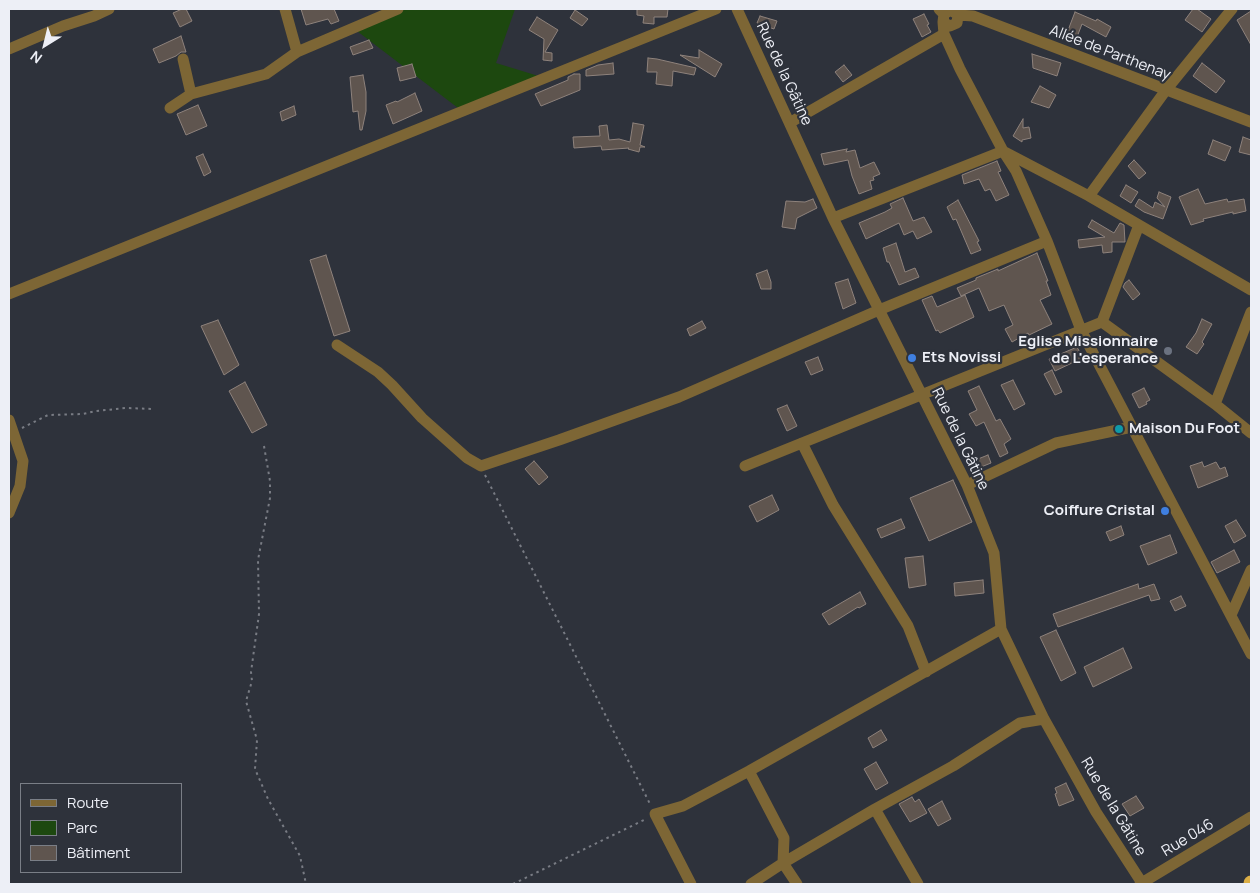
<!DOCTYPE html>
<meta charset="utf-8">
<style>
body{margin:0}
#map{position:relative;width:1260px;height:893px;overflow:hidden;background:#2e323b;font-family:Manrope,sans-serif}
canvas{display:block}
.frame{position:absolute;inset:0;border:10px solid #edeff6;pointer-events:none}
.legend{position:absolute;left:20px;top:783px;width:162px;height:90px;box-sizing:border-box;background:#2e323b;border:1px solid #7a7e86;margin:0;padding:6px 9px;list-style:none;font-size:15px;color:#edeff6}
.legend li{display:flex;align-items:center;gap:10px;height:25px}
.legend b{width:25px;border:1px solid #7a7e86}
.north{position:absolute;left:20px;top:20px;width:50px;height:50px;-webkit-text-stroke:4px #2e323b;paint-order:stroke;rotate:216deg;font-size:14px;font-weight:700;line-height:20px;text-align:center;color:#edeff6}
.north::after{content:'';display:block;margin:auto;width:18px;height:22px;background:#edeff6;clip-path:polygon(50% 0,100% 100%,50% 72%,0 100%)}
</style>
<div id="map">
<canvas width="1260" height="893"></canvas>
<div class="frame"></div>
<ul class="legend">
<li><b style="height:6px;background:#7d6635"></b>Route</li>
<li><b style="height:14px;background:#1d480f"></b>Parc</li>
<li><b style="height:14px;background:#5f554f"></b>Bâtiment</li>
</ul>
<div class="north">N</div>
</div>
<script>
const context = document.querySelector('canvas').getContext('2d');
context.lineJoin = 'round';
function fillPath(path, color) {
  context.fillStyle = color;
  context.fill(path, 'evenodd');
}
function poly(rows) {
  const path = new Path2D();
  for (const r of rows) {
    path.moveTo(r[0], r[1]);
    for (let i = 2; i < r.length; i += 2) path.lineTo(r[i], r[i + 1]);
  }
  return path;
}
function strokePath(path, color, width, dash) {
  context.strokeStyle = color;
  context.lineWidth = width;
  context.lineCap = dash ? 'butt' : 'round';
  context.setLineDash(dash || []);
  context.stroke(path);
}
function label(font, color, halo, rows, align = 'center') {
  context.font = font + ' Manrope,sans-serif';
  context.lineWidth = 4.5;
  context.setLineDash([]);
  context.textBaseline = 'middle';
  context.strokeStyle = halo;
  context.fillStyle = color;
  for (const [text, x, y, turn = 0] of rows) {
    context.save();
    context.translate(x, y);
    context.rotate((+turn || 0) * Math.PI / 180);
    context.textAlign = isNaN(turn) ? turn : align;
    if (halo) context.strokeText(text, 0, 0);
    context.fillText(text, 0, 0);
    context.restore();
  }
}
fillPath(poly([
 [398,9,515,9,496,63,545,78,462,111,353,28]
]), '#1d480f');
const building = poly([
 [182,9,186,9,192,21,180,27,173,13,182,9],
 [301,9,334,9,339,21,331,24,328,19,306,25,301,9],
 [637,9,668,9,667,17,654,17,654,24,643,23,644,16,637,15,637,9],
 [1193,9,1197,9,1211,19,1202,32,1185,20,1193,9],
 [575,10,588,19,582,26,570,18,575,10],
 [1251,11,1251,45,1237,20,1251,11],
 [1075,12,1096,21,1097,19,1111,27,1106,37,1082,24,1077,37,1067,33,1075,12],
 [924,14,929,24,927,25,931,32,922,37,913,19,924,14],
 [760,16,777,21,774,29,757,23,760,16],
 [537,17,558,30,545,52,552,53,552,61,543,60,544,39,529,30,537,17],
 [181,36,186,52,181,52,176,56,159,63,153,49,181,36],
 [369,40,373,48,353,55,350,47,369,40],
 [699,50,722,64,715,77,680,55,699,58,699,50],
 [1032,54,1061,63,1057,76,1033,68,1032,54],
 [648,58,657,59,696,68,694,75,673,71,672,86,656,84,657,72,647,72,648,58],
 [613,63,614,74,586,76,586,70,598,65,613,63],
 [1202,63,1225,81,1216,93,1193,76,1202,63],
 [412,64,416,77,400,81,397,68,412,64],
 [844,65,852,75,843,82,835,72,844,65],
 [574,74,580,74,580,90,541,106,535,94,568,80,568,77,574,74],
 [363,75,366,92,366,111,362,130,360,130,358,111,353,112,350,77,363,75],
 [1040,86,1056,95,1049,108,1031,102,1040,86],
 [415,93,422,111,393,124,386,105,396,101,397,102,415,93],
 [198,105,207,126,186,135,177,114,198,105],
 [294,106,296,115,282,121,280,112,294,106],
 [1023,119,1023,128,1029,127,1031,138,1022,140,1022,142,1013,136,1023,119],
 [633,123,644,125,640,145,645,147,640,147,639,152,628,149,629,148,602,150,601,146,574,148,573,137,600,136,599,126,607,125,609,140,619,139,630,142,633,123],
 [1243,137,1251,140,1251,155,1239,152,1243,137],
 [1213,140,1231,147,1225,161,1208,154,1213,140],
 [847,149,846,152,855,150,860,168,874,162,880,174,873,177,874,180,870,181,872,189,859,194,852,176,848,160,824,165,821,154,847,149],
 [203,154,211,172,204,176,196,157,203,154],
 [1134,160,1146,173,1139,179,1128,166,1134,160],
 [997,161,1001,171,998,172,1009,195,996,201,990,189,985,191,979,179,964,184,962,175,997,161],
 [1126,185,1138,192,1131,203,1120,196,1126,185],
 [1198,189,1205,204,1227,199,1228,202,1244,199,1246,211,1233,214,1233,212,1203,219,1204,221,1191,225,1179,197,1198,189],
 [1159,192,1171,197,1163,219,1144,212,1135,206,1139,199,1153,208,1155,202,1165,207,1157,198,1159,192],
 [903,198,913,221,924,217,932,232,917,239,913,231,904,235,899,223,866,239,859,223,885,212,892,208,890,204,903,198],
 [813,199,817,208,797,218,795,229,782,227,786,201,805,202,813,199],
 [958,200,979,241,977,242,981,250,971,254,956,219,953,220,947,207,958,200],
 [1092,220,1114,233,1120,223,1124,225,1125,242,1112,242,1112,252,1103,253,1102,245,1079,248,1078,240,1105,237,1088,227,1092,220],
 [896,243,905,272,915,268,919,277,899,285,889,262,887,262,883,248,896,243],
 [1037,253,1048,281,1046,281,1051,295,1040,300,1052,324,1029,335,1028,333,1012,342,1005,329,1013,325,1004,305,989,311,979,288,961,296,957,288,976,280,976,278,998,269,998,271,1037,253],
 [326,255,350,331,334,336,310,260,326,255],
 [767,270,771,282,771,289,761,289,756,274,767,270],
 [848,279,856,303,843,309,835,283,848,279],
 [1129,280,1140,294,1133,300,1123,287,1125,283,1129,280],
 [965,295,974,317,940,333,938,330,936,331,922,300,932,296,937,307,965,295],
 [1202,319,1212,324,1202,342,1204,344,1197,354,1186,347,1196,333,1202,319],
 [218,320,239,365,224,375,201,326,218,320],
 [702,321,706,328,690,336,687,329,702,321],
 [1077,347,1084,360,1075,364,1074,362,1055,371,1049,359,1077,347],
 [818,357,823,370,811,375,805,362,818,357],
 [1052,370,1062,392,1055,395,1044,374,1052,370],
 [1013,380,1025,404,1014,410,1001,385,1013,380],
 [245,382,267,425,252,433,229,391,245,382],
 [979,386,996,421,1000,419,1011,439,1004,444,1008,453,1000,457,984,422,976,426,969,414,977,410,968,391,979,386],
 [1144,388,1150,400,1146,402,1147,404,1139,408,1132,394,1144,388],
 [787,405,797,426,787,431,777,409,787,405],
 [988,455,991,463,971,471,968,463,988,455],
 [534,461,548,477,539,485,525,469,534,461],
 [1202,462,1204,467,1216,462,1220,469,1225,467,1228,476,1198,488,1190,466,1202,462],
 [953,480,972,522,929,541,910,498,953,480],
 [772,495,779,510,757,522,749,506,772,495],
 [901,519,905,528,881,538,877,529,901,519],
 [1236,520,1246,536,1234,543,1225,526,1236,520],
 [1121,526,1124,535,1110,541,1106,532,1121,526],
 [1170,535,1177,553,1148,565,1140,546,1170,535],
 [1234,550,1240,562,1217,573,1211,562,1234,550],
 [923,556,926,585,909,588,905,558,923,556],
 [983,580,984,593,955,596,954,583,983,580],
 [1138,584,1139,589,1154,584,1160,599,1151,601,1149,595,1058,627,1053,614,1138,584],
 [860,592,866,604,859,608,858,607,829,625,822,614,860,592],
 [1181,596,1186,606,1175,611,1170,601,1181,596],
 [1056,630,1076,673,1061,681,1040,637,1056,630],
 [1123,648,1132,668,1093,687,1084,667,1123,648],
 [881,730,887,740,873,748,868,738,881,730],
 [876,762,888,783,876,790,864,769,876,762],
 [1066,783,1074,800,1059,806,1055,794,1057,793,1055,788,1066,783],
 [1136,796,1144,808,1130,816,1122,804,1136,796],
 [912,797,915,802,919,799,927,813,910,822,899,804,912,797],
 [942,801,951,819,938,826,928,809,942,801]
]);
fillPath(building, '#5f554f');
strokePath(building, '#8e827c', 1);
strokePath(poly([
 [22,428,48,415,83,414,96,411,126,408,154,409],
 [264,446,270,481,270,498,258,560,259,614,251,672,252,681,246,701,257,740,255,769,268,799,300,856,306,884],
 [485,475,651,806],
 [513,884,646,819]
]), '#797c84', 2, [2.5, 4]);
strokePath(poly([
 [285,9,297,52],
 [737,9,833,218,967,485,994,553,1001,629,1044,719,1096,812,1142,883],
 [939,9,944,14,943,22,950,26,957,23,958,15,951,10,944,14],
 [958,15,973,16,1251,122],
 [943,22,944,34,960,69,1003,151,1016,171,1047,241,1081,330,1251,654],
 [9,49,63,26,94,16,109,9],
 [183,59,191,94],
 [170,108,191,94,266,74,297,52,398,9],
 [791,122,944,34],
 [1089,196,1166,90,1232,9],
 [833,218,1003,151,1089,196,1251,290],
 [9,294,716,9],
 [1102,322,1139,225],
 [337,345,378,372,392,385,422,418,467,458,481,466,559,440,679,397,879,310,1047,241],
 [1215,404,1251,312],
 [9,420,23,461,20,486,9,513],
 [802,443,833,505,908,626,926,672],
 [745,466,1102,322,1215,404,1251,433],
 [967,485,1056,443,1132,427],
 [1231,615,1251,570],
 [749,771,784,838,783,863,797,884],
 [875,809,918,884],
 [691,884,655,814,683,806,749,771,1001,629],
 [751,884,783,863,875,809,953,766,1020,723,1044,719],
 [1140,884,1251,817]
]), '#7d6635', 11);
strokePath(poly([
 [1251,884,1251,883]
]), '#dbae46', 15);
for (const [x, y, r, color] of [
 [1168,351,5,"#6b7280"],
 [912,358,5,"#3f7fe0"],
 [1119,429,5,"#0f9aa8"],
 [1165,511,5,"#3f7fe0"]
]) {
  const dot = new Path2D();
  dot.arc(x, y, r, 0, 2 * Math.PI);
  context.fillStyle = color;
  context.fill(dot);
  strokePath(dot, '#2e323b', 2);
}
label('15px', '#edeff6', '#2e323b', [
 ["Allée de Parthenay",1110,53,21],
 ["Rue de la Gâtine",784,74,65],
 ["Rue de la Gâtine",960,439,64],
 ["Rue de la Gâtine",1113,807,59],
 ["Rue 046",1188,838,-31]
]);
label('bold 15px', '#edeff6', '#2e323b', [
 ["Eglise Missionnaire",1158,342],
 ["de L'esperance",1158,359],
 ["Ets Novissi",922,358,"left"],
 ["Maison Du Foot",1129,429,"left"],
 ["Coiffure Cristal",1155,511]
], 'right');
</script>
